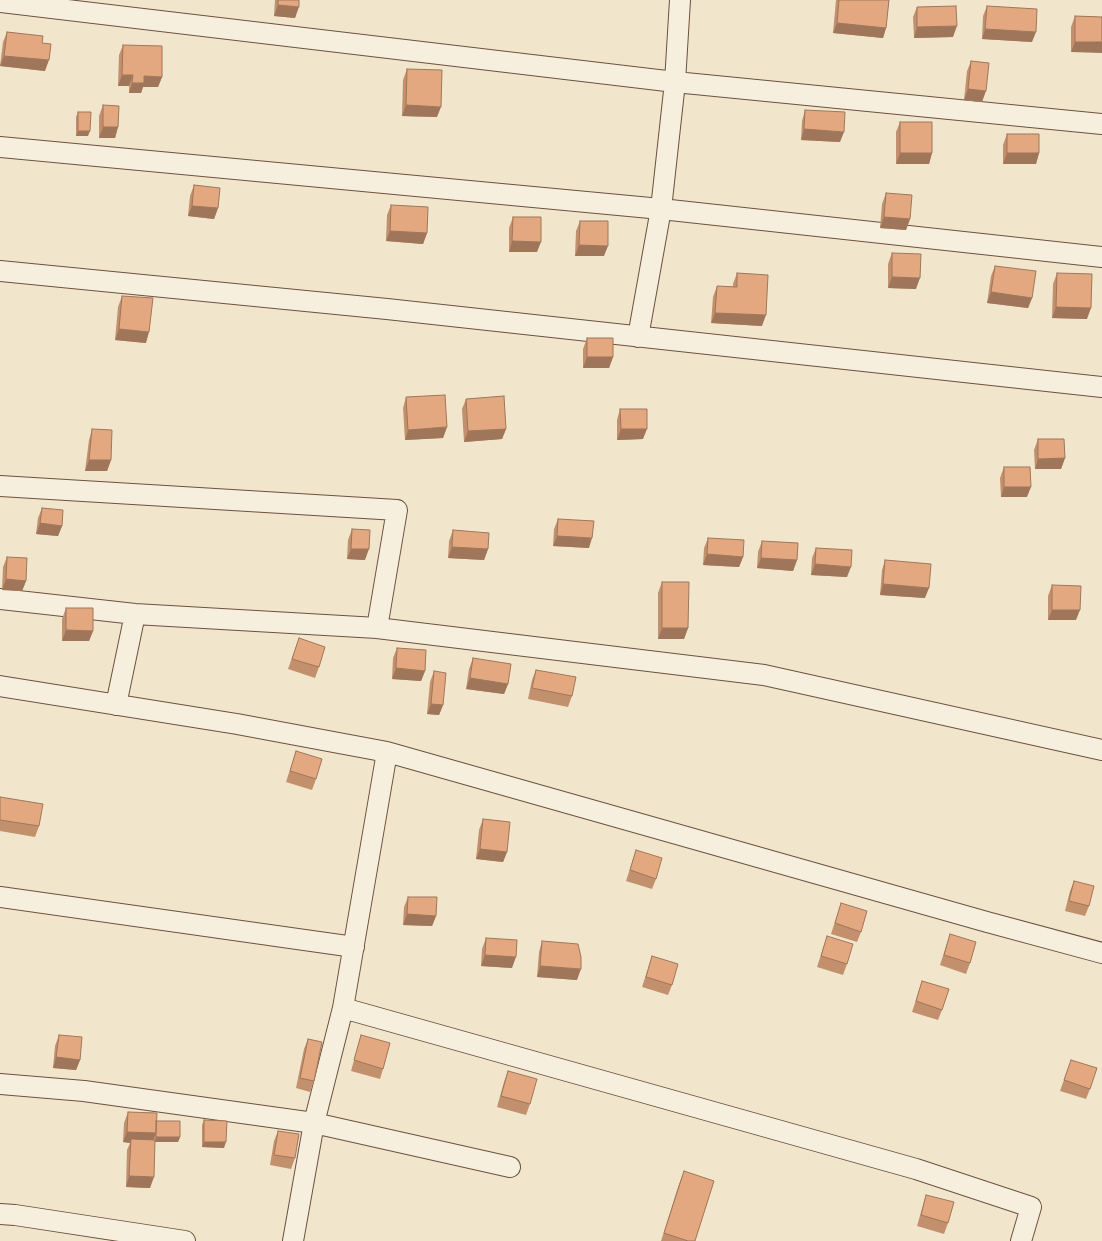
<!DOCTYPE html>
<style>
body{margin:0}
canvas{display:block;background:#f1e6cb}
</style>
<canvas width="1102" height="1241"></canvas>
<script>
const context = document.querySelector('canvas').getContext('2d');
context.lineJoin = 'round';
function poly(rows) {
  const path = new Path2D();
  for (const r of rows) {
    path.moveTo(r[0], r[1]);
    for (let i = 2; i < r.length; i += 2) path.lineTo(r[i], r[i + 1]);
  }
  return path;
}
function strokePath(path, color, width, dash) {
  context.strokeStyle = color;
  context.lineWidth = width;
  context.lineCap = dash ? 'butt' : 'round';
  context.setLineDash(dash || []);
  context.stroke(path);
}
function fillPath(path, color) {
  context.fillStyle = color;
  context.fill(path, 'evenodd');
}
const street = poly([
 [0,2,675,82,1102,124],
 [0,147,661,209,1102,257],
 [0,271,387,309,1102,387],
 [638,337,661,209,675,82,680,0],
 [0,486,397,510,377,628],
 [0,599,135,614,377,628,764,675,1102,750],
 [0,686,237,724,387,752,987,922,1102,953],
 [116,705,135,614],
 [0,897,354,947],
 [343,1008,916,1169,1031,1207,1021,1241],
 [0,1084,84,1091,314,1123,510,1167],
 [0,1214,15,1215,185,1241],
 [293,1241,314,1123,343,1008,387,752]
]);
strokePath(street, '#6d5140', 22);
strokePath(street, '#f6efdd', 20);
fillPath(poly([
 [275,0,299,0,295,18,274,16],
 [836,0,889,0,886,28,883,38,833,33],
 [987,6,1032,42,982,39,983,16],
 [917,7,953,37,914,38,913,17],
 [1075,16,1102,17,1071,52,1071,27],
 [7,32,42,43,45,71,0,66,3,42],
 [123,45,162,77,158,87,143,87,141,93,129,93,129,86,118,86,119,55],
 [971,61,982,102,964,100,967,71],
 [407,69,437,117,402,116,403,80],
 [103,105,118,127,115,138,99,138,99,116],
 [805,110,840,142,801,140,802,121],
 [78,112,88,136,76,136,76,117],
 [900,122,932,153,929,164,896,164,896,132],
 [1007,134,1039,153,1036,164,1003,164,1003,145],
 [194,185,218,208,214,219,188,216,190,196],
 [886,193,910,219,906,230,880,228,882,204],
 [391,205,427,233,423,244,386,241,387,215],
 [513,217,537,252,509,252,509,228],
 [580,221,604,256,575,256,576,231],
 [892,253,916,289,888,288,888,264],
 [995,266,1032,298,1028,308,987,303,991,276],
 [737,273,762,326,711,323,713,297,717,286,733,287,733,284],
 [1057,273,1087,319,1052,318,1053,284],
 [122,296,146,343,115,340,118,307],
 [587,338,613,357,609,368,583,368,583,349],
 [406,397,447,427,443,438,405,440,403,408],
 [466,399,506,429,502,439,464,442,462,409],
 [620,409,643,439,617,440,617,420],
 [92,429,111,460,107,471,85,471,89,440],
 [1038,439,1065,458,1061,469,1035,469,1034,450],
 [1004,467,1027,497,1001,497,1000,478],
 [42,508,62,526,58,536,36,534,38,518],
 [558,519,589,548,553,546,554,529],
 [352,529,365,560,347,559,348,540],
 [453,530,488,549,484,560,448,558,449,541],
 [708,538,743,557,739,567,703,565,704,548],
 [762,541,797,560,793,571,757,568,758,552],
 [816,548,847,577,811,575,812,558],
 [7,557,26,581,22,591,2,590,3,567],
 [885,560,925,598,880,595,882,570],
 [662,582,688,628,684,639,658,639,658,593],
 [1052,585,1076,620,1048,620,1048,596],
 [66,608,93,631,89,641,62,641,62,619],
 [299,638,319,667,315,678,288,669],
 [397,648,425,671,421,681,392,679,393,658],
 [473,658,508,684,504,694,466,689,469,669],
 [536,670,572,696,568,707,528,699,532,680],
 [434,671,443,705,439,715,427,714,430,682],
 [296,751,316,779,312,790,286,782],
 [0,797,39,826,35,837,0,831],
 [483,819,507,852,503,862,476,859,479,830],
 [636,850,656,879,652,889,626,881],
 [1074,881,1089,906,1085,916,1065,911,1070,891],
 [408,897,436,916,432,926,403,925,404,907],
 [841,903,861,932,857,942,831,934],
 [950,934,970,963,966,974,940,965],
 [827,936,847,964,843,975,817,967],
 [486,938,512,968,481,966,482,949],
 [542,941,577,980,537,977,539,952],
 [652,956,672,985,668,995,642,987],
 [922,981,942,1010,938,1020,912,1012],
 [59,1035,80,1060,76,1070,53,1068,55,1046],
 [361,1035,383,1069,380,1079,351,1071],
 [308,1039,314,1081,310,1092,296,1088,304,1049],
 [1071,1060,1090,1089,1086,1099,1060,1091],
 [508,1071,530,1104,526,1115,497,1107,504,1082],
 [128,1112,156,1121,180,1137,178,1142,155,1142,150,1188,126,1187,127,1150,130,1143,123,1142,124,1123],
 [204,1120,224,1148,202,1147,202,1125],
 [278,1131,295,1158,291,1169,270,1165,274,1141],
 [684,1171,695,1241,661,1241,678,1187],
 [926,1195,948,1223,944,1234,917,1226]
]), '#c3906e');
fillPath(poly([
 [278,5,299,7,295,18,274,16],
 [837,23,886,28,883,38,833,33],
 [957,26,953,37,914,38,917,27],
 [985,29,1036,32,1032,42,982,39],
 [1075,42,1102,42,1102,53,1071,52],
 [4,56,49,60,45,71,0,66],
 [122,75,133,75,129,86,118,86],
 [144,76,162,77,158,87,143,87,141,93,129,93,132,83],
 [968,89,986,91,982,102,964,100],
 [406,105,441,107,437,117,402,116],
 [103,127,118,127,115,138,99,138],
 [804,129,844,132,840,142,801,140],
 [78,131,90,131,88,136,76,136],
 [900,153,932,153,929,164,896,164],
 [1007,153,1039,153,1036,164,1003,164],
 [192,206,218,208,214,219,188,216],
 [884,217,910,219,906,230,880,228],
 [390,231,427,233,423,244,386,241],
 [512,241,541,242,537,252,509,252],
 [579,245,608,246,604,256,575,256],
 [892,277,920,278,916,289,888,288],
 [991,292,1032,298,1028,308,987,303],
 [1056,307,1091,308,1087,319,1052,318],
 [715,313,766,315,762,326,711,323],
 [119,329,149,332,146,343,115,340],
 [587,357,613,357,609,368,583,368],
 [447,427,443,438,405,440,408,430],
 [506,429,502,439,464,442,468,431],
 [621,429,647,429,643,439,617,440],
 [1065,458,1061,469,1035,469,1038,459],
 [89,460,111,460,107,471,85,471],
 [1004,487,1031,487,1027,497,1001,497],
 [40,523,62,526,58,536,36,534],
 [557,536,592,538,589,548,553,546],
 [452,547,488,549,484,560,448,558],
 [351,549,369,549,365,560,347,559],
 [707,554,743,557,739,567,703,565],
 [761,558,797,560,793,571,757,568],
 [815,564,851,567,847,577,811,575],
 [6,579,26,581,22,591,2,590],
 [883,584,929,588,925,598,880,595],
 [1052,610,1080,610,1076,620,1048,620],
 [662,628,688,628,684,639,658,639],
 [66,630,93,631,89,641,62,641],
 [396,668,425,671,421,681,392,679],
 [470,678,508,684,504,694,466,689],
 [431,704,443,705,439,715,427,714],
 [480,849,507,852,503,862,476,859],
 [407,914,436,916,432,926,403,925],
 [485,955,516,957,512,968,481,966],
 [540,966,581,969,577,980,537,977],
 [56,1057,80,1060,76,1070,53,1068],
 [127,1132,156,1133,152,1143,131,1139,130,1143,123,1142],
 [156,1137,180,1137,178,1142,155,1142],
 [204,1142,226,1142,224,1148,202,1147],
 [129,1176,154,1177,150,1188,126,1187]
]), '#9f765a');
const building = poly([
 [278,0,299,0,299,7,278,5,278,0],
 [839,0,889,0,886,28,837,23,839,0],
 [956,6,957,26,917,27,917,7,956,6],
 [987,6,1037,9,1036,32,985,29,987,6],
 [1075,16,1102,17,1102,42,1075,42,1075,16],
 [7,32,43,36,42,43,51,44,49,60,4,56,7,32],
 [123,45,162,46,162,77,144,76,144,83,132,83,133,75,122,75,123,45],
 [971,61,989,63,986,91,968,89,971,61],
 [407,69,442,70,441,107,406,105,407,69],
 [103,105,119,106,118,127,103,127,103,105],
 [805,110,845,112,844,132,804,129,805,110],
 [78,112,91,112,90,131,78,131,78,112],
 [900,122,932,122,932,153,900,153,900,122],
 [1007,134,1039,134,1039,153,1007,153,1007,134],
 [194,185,220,188,218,208,192,206,194,185],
 [886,193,912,195,910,219,884,217,886,193],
 [391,205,428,207,427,233,390,231,391,205],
 [513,217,541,217,541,242,512,241,513,217],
 [580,221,608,221,608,246,579,245,580,221],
 [892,253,921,254,920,278,892,277,892,253],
 [995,266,1036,271,1032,298,991,292,995,266],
 [737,273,768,275,766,315,715,313,717,286,737,287,737,273],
 [1057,273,1092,274,1091,308,1056,307,1057,273],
 [122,296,153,298,149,332,119,329,122,296],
 [587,338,613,338,613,357,587,357,587,338],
 [445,395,447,427,408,430,406,397,445,395],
 [504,396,506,429,468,431,466,399,504,396],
 [620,409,647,409,647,429,621,429,620,409],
 [92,429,112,430,111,460,89,460,92,429],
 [1038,439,1064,439,1065,458,1038,459,1038,439],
 [1004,467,1030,467,1031,487,1004,487,1004,467],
 [42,508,63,510,62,526,40,523,42,508],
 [558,519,594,521,592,538,557,536,558,519],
 [352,529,370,530,369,549,351,549,352,529],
 [453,530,489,533,488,549,452,547,453,530],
 [708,538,744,540,743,557,707,554,708,538],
 [762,541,798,543,797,560,761,558,762,541],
 [816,548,852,550,851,567,815,564,816,548],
 [7,557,27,558,26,581,6,579,7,557],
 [885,560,931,564,929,588,883,584,885,560],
 [662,582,689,582,688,628,662,628,662,582],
 [1052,585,1081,586,1080,610,1052,610,1052,585],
 [66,608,93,608,93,631,66,630,66,608],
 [299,638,325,647,319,667,292,659,299,638],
 [397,648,426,650,425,671,396,668,397,648],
 [473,658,511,664,508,684,470,678,473,658],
 [536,670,576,677,572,696,532,688,536,670],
 [434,671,446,673,443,705,431,704,434,671],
 [296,751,322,759,316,779,290,771,296,751],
 [0,797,43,804,39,826,0,820,0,797],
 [483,819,510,822,507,852,480,849,483,819],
 [636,850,662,858,656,879,630,870,636,850],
 [1074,881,1094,886,1089,906,1069,901,1074,881],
 [408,897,437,897,436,916,407,914,408,897],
 [841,903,867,911,861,932,835,923,841,903],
 [950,934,976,942,970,963,944,955,950,934],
 [827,936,853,944,847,964,821,956,827,936],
 [486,938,517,940,516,957,485,955,486,938],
 [542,941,578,944,581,957,581,969,540,966,542,941],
 [652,956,678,964,672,985,646,977,652,956],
 [922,981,949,989,942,1010,916,1001,922,981],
 [59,1035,82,1037,80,1060,56,1057,59,1035],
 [361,1035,390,1043,383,1069,354,1060,361,1035],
 [308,1039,322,1042,314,1081,300,1078,308,1039],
 [1071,1060,1097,1068,1090,1089,1064,1080,1071,1060],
 [508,1071,537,1079,530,1104,501,1096,508,1071],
 [128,1112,157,1113,156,1133,127,1132,128,1112],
 [204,1120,227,1121,226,1142,204,1142,204,1120],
 [156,1121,180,1121,180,1137,156,1137,156,1121],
 [278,1131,299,1134,295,1158,274,1155,278,1131],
 [131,1139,155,1140,154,1177,129,1176,131,1139],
 [684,1171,714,1181,695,1241,688,1241,664,1233,684,1171],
 [926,1195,954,1202,948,1223,921,1215,926,1195]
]);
fillPath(building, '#e3a880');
strokePath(building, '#9f765a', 1);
</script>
